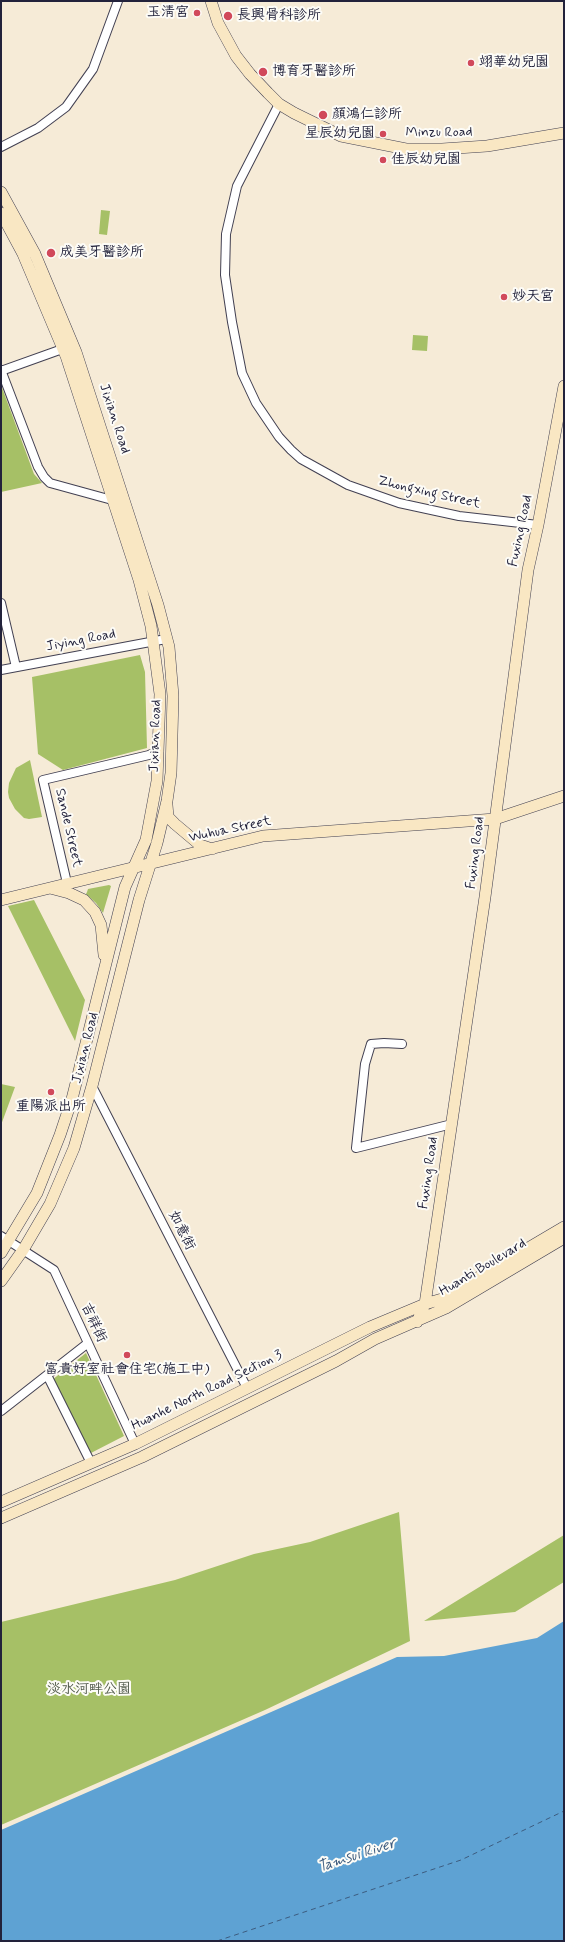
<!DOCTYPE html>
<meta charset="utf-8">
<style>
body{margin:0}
#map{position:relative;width:565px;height:1942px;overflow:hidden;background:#f6ebd7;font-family:Mynerve,sans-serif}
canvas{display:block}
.frame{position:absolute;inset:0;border:2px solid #22223b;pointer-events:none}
</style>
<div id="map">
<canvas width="565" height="1942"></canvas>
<div class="frame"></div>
</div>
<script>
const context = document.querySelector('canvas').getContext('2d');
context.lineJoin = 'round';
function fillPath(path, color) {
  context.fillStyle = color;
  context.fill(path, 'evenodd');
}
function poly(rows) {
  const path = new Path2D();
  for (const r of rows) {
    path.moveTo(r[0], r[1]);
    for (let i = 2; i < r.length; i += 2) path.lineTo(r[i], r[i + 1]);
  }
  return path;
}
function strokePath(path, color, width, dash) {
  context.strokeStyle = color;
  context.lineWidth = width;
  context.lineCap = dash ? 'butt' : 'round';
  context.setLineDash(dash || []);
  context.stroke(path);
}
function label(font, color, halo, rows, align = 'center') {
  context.font = font + ' Mynerve,"LXGW WenKai TC",sans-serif';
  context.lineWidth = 4;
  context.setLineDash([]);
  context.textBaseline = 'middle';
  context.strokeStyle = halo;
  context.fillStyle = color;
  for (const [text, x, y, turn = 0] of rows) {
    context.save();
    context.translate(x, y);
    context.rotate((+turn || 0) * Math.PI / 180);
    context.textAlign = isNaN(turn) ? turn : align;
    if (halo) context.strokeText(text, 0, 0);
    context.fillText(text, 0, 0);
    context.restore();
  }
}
fillPath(poly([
 [101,210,110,211,107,235,99,234],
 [413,335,428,336,427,351,412,350],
 [1,385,34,474,42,483,1,492],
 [140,655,145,672,147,748,63,770,38,754,32,677],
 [30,760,42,817,29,819,24,818,15,809,9,798,8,792,9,783,16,768],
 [109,885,111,886,103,913,96,903,86,894,87,892,88,889],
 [34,900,85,1000,75,1041,8,906],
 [1,1084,15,1087,1,1125],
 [86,1353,124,1436,89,1454,52,1380],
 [399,1512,410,1641,265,1710,1,1825,1,1622,175,1580,254,1554,310,1542],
 [564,1535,564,1582,515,1612,424,1621]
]), '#a6c066');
fillPath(poly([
 [564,1621,564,1941,1,1941,1,1830,397,1657,444,1656,537,1638]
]), '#5ea2d3');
strokePath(poly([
 [217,1941,461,1860,564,1811]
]), '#3d5c7f', 1, [5, 4]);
const street = poly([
 [279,104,237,186,226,234,225,275,232,322,242,373,256,403,279,437,291,450,301,459,348,485,399,503,459,516,538,525],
 [1,147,38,128,66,107,93,69,118,1],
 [1,370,38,467,44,477,50,483,112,500],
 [1,371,68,347],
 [1,603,16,667],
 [1,670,166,639],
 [67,883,43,780,149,755,159,751],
 [402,1044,384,1043,371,1044,365,1064,356,1148,452,1124],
 [92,1086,247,1388],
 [1,1236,54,1270,135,1444],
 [47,1375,91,1463],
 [1,1411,88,1343]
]);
const secondary = poly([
 [211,1,218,23,236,56,250,74,268,93,279,104,294,113,341,136,406,149,442,149,487,146,564,133],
 [1,192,35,254,76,352,158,605,169,647,173,696,171,773,167,801,157,843,139,900,92,1086,74,1148,50,1204,23,1250,1,1281],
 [1,213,23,254,66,356,139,580,151,626,160,694,157,781,146,840,125,887,72,1099,60,1135,37,1193,1,1253],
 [167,805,168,817,175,824,200,845,212,849],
 [50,888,69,893,84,900,95,912,101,925,104,955],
 [1,900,263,836,495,819,564,796],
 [417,1322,425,1304,485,897,528,570,538,525,564,386],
 [1,1502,135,1444,370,1327,425,1304,442,1299,564,1227],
 [1,1518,142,1457,336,1361,375,1339,446,1308,564,1238]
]);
strokePath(street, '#424052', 10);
strokePath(secondary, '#424052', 12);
strokePath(street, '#fff', 8);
strokePath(secondary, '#f9e7c3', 11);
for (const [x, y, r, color] of [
 [197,13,4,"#d1495b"],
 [228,16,5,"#d1495b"],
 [471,63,4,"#d1495b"],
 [263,72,5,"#d1495b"],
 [323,115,5,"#d1495b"],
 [383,134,4,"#d1495b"],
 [383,160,4,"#d1495b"],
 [51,253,5,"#d1495b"],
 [504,297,4,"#d1495b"],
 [51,1092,4,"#d1495b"],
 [127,1355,4,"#d1495b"]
]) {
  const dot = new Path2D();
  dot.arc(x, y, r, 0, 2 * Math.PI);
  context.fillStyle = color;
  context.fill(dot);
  strokePath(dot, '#fdfcf7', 1.5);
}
label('14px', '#22223b', '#fdfcf7', [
 ["玉清宮",189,13,"right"],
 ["長興骨科診所",237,16],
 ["翊華幼兒園",479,63],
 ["博育牙醫診所",272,72],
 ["顏鴻仁診所",332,115],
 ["星辰幼兒園",375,134,"right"],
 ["佳辰幼兒園",391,160],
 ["成美牙醫診所",60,253],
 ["妙天宮",512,297],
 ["重陽派出所",51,1107,"center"],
 ["富貴好室社會住宅(施工中)",127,1370,"center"]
], 'left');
label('14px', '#22223b', '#fdfcf7', [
 ["Minzu Road",439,133],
 ["Jixian Road",114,419,72],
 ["Zhongxing Street",429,493,13],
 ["Fuxing Road",521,531,-78],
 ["Jiying Road",81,641,-11],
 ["Jixian Road",156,736,-88],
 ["Sande Street",68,828,77],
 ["Wuhua Street",230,830,-12],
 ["Fuxing Road",476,853,-83],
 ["Jixian Road",86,1048,-76],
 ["Fuxing Road",429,1173,-82],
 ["如意街",181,1231,63],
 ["Huanti Boulevard",483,1268,-31],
 ["吉祥街",93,1323,65],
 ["Huanhe North Road Section 3",207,1391,-26]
]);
label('14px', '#50594a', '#fdfcf7', [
 ["淡水河畔公園",89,1690]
]);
label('italic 15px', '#3d5c7f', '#fdfcf7', [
 ["Tamsui River",357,1856,-18]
]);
</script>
